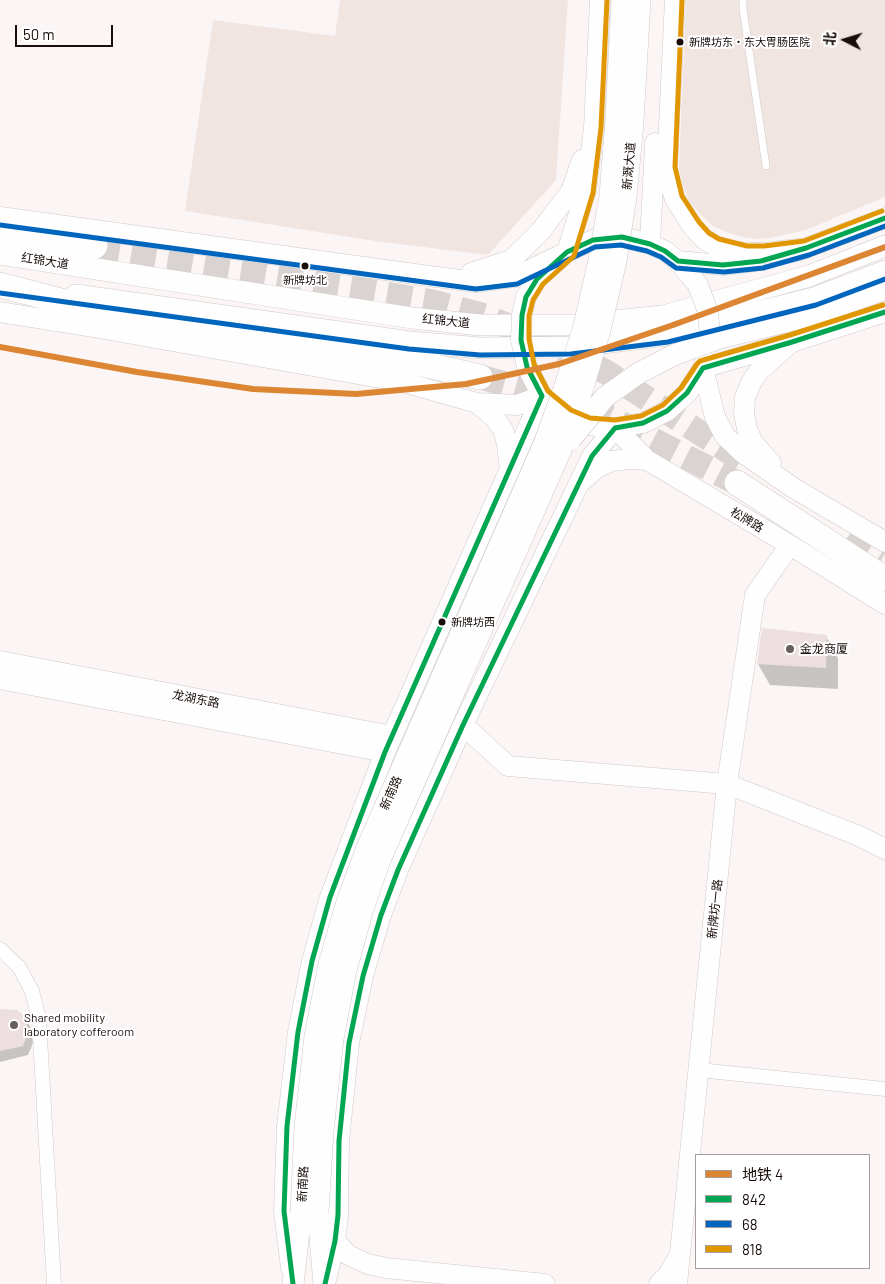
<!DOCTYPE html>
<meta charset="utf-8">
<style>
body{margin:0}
#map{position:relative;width:885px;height:1284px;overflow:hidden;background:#fbf6f5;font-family:Barlow,"Noto Sans SC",sans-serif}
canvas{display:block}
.legend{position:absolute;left:695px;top:1154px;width:175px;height:115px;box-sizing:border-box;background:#fff;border:1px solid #a39e9d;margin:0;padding:6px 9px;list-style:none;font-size:15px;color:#180d0a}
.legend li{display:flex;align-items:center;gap:10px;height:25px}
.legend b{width:25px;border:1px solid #a39e9d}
.north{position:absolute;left:820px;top:15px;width:50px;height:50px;-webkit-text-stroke:4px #fff;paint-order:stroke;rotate:275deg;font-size:14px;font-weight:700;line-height:20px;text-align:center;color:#180d0a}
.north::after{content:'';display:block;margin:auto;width:18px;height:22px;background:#180d0a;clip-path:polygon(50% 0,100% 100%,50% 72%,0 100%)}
.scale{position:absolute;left:15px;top:25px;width:98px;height:22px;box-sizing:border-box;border:2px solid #180d0a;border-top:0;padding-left:6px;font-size:15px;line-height:18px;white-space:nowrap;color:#180d0a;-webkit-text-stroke:4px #fff;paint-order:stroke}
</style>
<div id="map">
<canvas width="885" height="1284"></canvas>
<ul class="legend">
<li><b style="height:6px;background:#dc8633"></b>地铁 4</li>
<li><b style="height:6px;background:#00a651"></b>842</li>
<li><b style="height:6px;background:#0065bd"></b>68</li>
<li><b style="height:6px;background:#e19701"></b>818</li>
</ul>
<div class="north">北</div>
<div class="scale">50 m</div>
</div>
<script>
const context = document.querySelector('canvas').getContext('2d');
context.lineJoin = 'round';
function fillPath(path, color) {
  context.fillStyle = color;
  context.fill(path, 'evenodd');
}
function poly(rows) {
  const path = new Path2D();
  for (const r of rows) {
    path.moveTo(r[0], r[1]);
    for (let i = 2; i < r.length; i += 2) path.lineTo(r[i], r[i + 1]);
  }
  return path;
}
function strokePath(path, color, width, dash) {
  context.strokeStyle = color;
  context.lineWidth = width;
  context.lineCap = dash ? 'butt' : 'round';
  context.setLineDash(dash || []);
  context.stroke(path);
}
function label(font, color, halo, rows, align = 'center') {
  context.font = font + ' Barlow,"Noto Sans SC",sans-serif';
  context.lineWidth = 4;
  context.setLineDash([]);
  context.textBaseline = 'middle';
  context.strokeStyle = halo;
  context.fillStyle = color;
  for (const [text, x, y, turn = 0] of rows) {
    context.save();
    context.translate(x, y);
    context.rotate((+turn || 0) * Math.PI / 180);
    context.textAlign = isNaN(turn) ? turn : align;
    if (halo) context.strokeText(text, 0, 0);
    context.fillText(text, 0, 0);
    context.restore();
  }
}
fillPath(poly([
 [340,0,568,0,556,180,488,255,375,241,185,211,213,20,335,36],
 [686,0,885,0,885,197,806,230,771,238,757,239,742,237,726,232,713,226,702,216,690,202,682,184,679,167]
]), '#f1e5e2');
fillPath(poly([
 [826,636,838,658,838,689,770,685,758,664],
 [0,1010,25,1018,31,1028,33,1043,28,1055,0,1062]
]), '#0003');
fillPath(poly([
 [762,628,827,635,826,668,757,664],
 [0,1009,17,1010,26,1017,28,1032,23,1046,0,1051]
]), '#eddfe0');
strokePath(poly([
 [95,246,433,302,485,316,548,343,606,372,751,466],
 [480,377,587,406,737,483],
 [851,532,885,554]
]), '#d9d3d2', 25, [25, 12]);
const lane = poly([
 [743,0,743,9,766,166]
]);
const street = poly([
 [0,949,19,967,32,991,39,1019,54,1284],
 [699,1070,885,1089]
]);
const secondary = poly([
 [675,0,667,168,670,183,675,199,693,227,704,239,716,246,729,250,746,253,764,253,806,248],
 [0,217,429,276,476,282,515,277,567,252],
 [650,244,655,143],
 [567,252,586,191,594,128,600,0],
 [793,252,806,248,885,218],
 [678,261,723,265,755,261],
 [471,273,511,260,540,232,571,191,582,160],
 [526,297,537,279,567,252,593,240,622,237,650,244,665,251,678,261,698,285],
 [0,312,99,328,403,382,477,403,517,405,542,396],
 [527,367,542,396,567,416,588,425,615,428,643,423,667,411,687,393,703,368,705,361],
 [703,368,715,417,725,436,743,453,792,487,885,542],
 [703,368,792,342,885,312],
 [477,403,495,418,503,430,507,444,510,470],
 [615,428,647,460,790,545,885,604],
 [771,463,753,443,747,429,744,413,745,397,752,381,759,371,788,345],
 [582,481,598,467,612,461,628,459,647,460],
 [0,661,392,736],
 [0,679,385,752],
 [463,725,508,766,727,784,859,836,885,849],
 [335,1241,348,1255,368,1264,386,1268,545,1284],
 [291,1268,284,1211,287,1126,298,1032,312,961,330,897,385,752,542,396],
 [326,1280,335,1241,338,1215,339,1141,349,1043,363,976,381,915,398,870,463,725,592,456,615,428],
 [659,1284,668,1275,678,1258],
 [677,1284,727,784,755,595,790,545]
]);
const primary = poly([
 [0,254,412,318,481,325,575,325,663,316,809,276,885,246],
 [76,295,410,342,480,348,571,347,666,335,814,298,885,271],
 [318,1213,324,1284],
 [293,1284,301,1213]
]);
const highway = poly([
 [0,234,95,246],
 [0,285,107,313,400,359,480,377],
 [737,483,885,579]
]);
strokePath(lane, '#d1c8c6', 8);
strokePath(street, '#d1c8c6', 15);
strokePath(secondary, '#d1c8c6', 21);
strokePath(primary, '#d1c8c6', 22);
strokePath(highway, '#d1c8c6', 26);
strokePath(lane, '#fefefe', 7);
strokePath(street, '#fefefe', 14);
strokePath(secondary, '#fefefe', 20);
strokePath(primary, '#fefefe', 21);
strokePath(highway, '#fefefe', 25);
const secondaryBridge = poly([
 [698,285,708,312,710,336],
 [526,297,522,315,521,340,527,367]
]);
const primaryBridge = poly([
 [571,439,605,397,639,373,674,355,720,338,817,314,885,289],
 [301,1213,305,1127,315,1036,329,964,347,902,366,850,544,444,566,383,584,326,599,260,610,196,616,119,622,0],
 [318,1213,323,1131,333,1039,346,970,363,909,380,860,561,450,583,388,600,330,616,261,626,197,633,122,640,0]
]);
strokePath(secondaryBridge, '#d1c8c6', 21, []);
strokePath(primaryBridge, '#d1c8c6', 22, []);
strokePath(secondaryBridge, '#fefefe', 20);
strokePath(primaryBridge, '#fefefe', 21);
strokePath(poly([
 [293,1284,284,1211,287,1126,298,1032,312,961,330,897,385,752,542,396,527,367,521,340,522,315,526,297,537,279,567,252,593,240,622,237,650,244,665,251,678,261,723,265,761,261,806,248,885,218],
 [325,1284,335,1241,338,1215,339,1141,349,1043,363,976,381,915,398,870,463,725,592,456,615,428,643,423,667,411,687,393,703,368,792,342,885,312]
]), '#00a651', 5);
strokePath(poly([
 [0,225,476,289,517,284,595,247,621,245,647,251,661,257,676,268,724,272,763,268,809,255,885,226],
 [0,293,409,349,480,355,571,354,668,342,816,305,885,279]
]), '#0065bd', 5);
strokePath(poly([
 [607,0,601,128,593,193,574,256,543,284,533,300,529,316,529,339,534,364,548,391,571,410,590,418,615,420,641,416,663,405,681,388,697,364,700,361,790,335,883,305],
 [682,0,675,167,682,196,699,222,709,233,719,239,747,246,764,246,804,241,882,211]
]), '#e19701', 5);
strokePath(poly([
 [0,347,137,372,253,389,356,394,466,384,559,364,673,325,885,247]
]), '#dc8633', 6);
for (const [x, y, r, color] of [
 [680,42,4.5,"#180d0a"],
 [305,266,4.5,"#180d0a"],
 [442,622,4.5,"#180d0a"],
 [790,649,5,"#675f5c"],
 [14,1025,5,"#675f5c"]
]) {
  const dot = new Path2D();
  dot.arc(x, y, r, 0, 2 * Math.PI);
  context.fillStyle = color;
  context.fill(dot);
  strokePath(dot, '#fff', 2);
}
label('11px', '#180d0a', '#fff', [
 ["新牌坊东‧东大胃肠医院",689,42],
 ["新牌坊北",305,280,"center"],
 ["新牌坊西",451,622]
], 'left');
label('12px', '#180d0a', '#fff', [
 ["新溉大道",629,166,-85],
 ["红锦大道",45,261,9],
 ["红锦大道",446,321,6],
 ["松牌路",747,520,31],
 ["龙湖东路",196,699,11],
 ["新南路",391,793,-66],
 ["新牌坊一路",715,909,-84],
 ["新南路",303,1184,-87]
]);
label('12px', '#180d0a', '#fff', [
 ["金龙商厦",800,649],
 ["Shared mobility",24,1018],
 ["laboratory cofferoom",24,1032]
], 'left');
</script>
